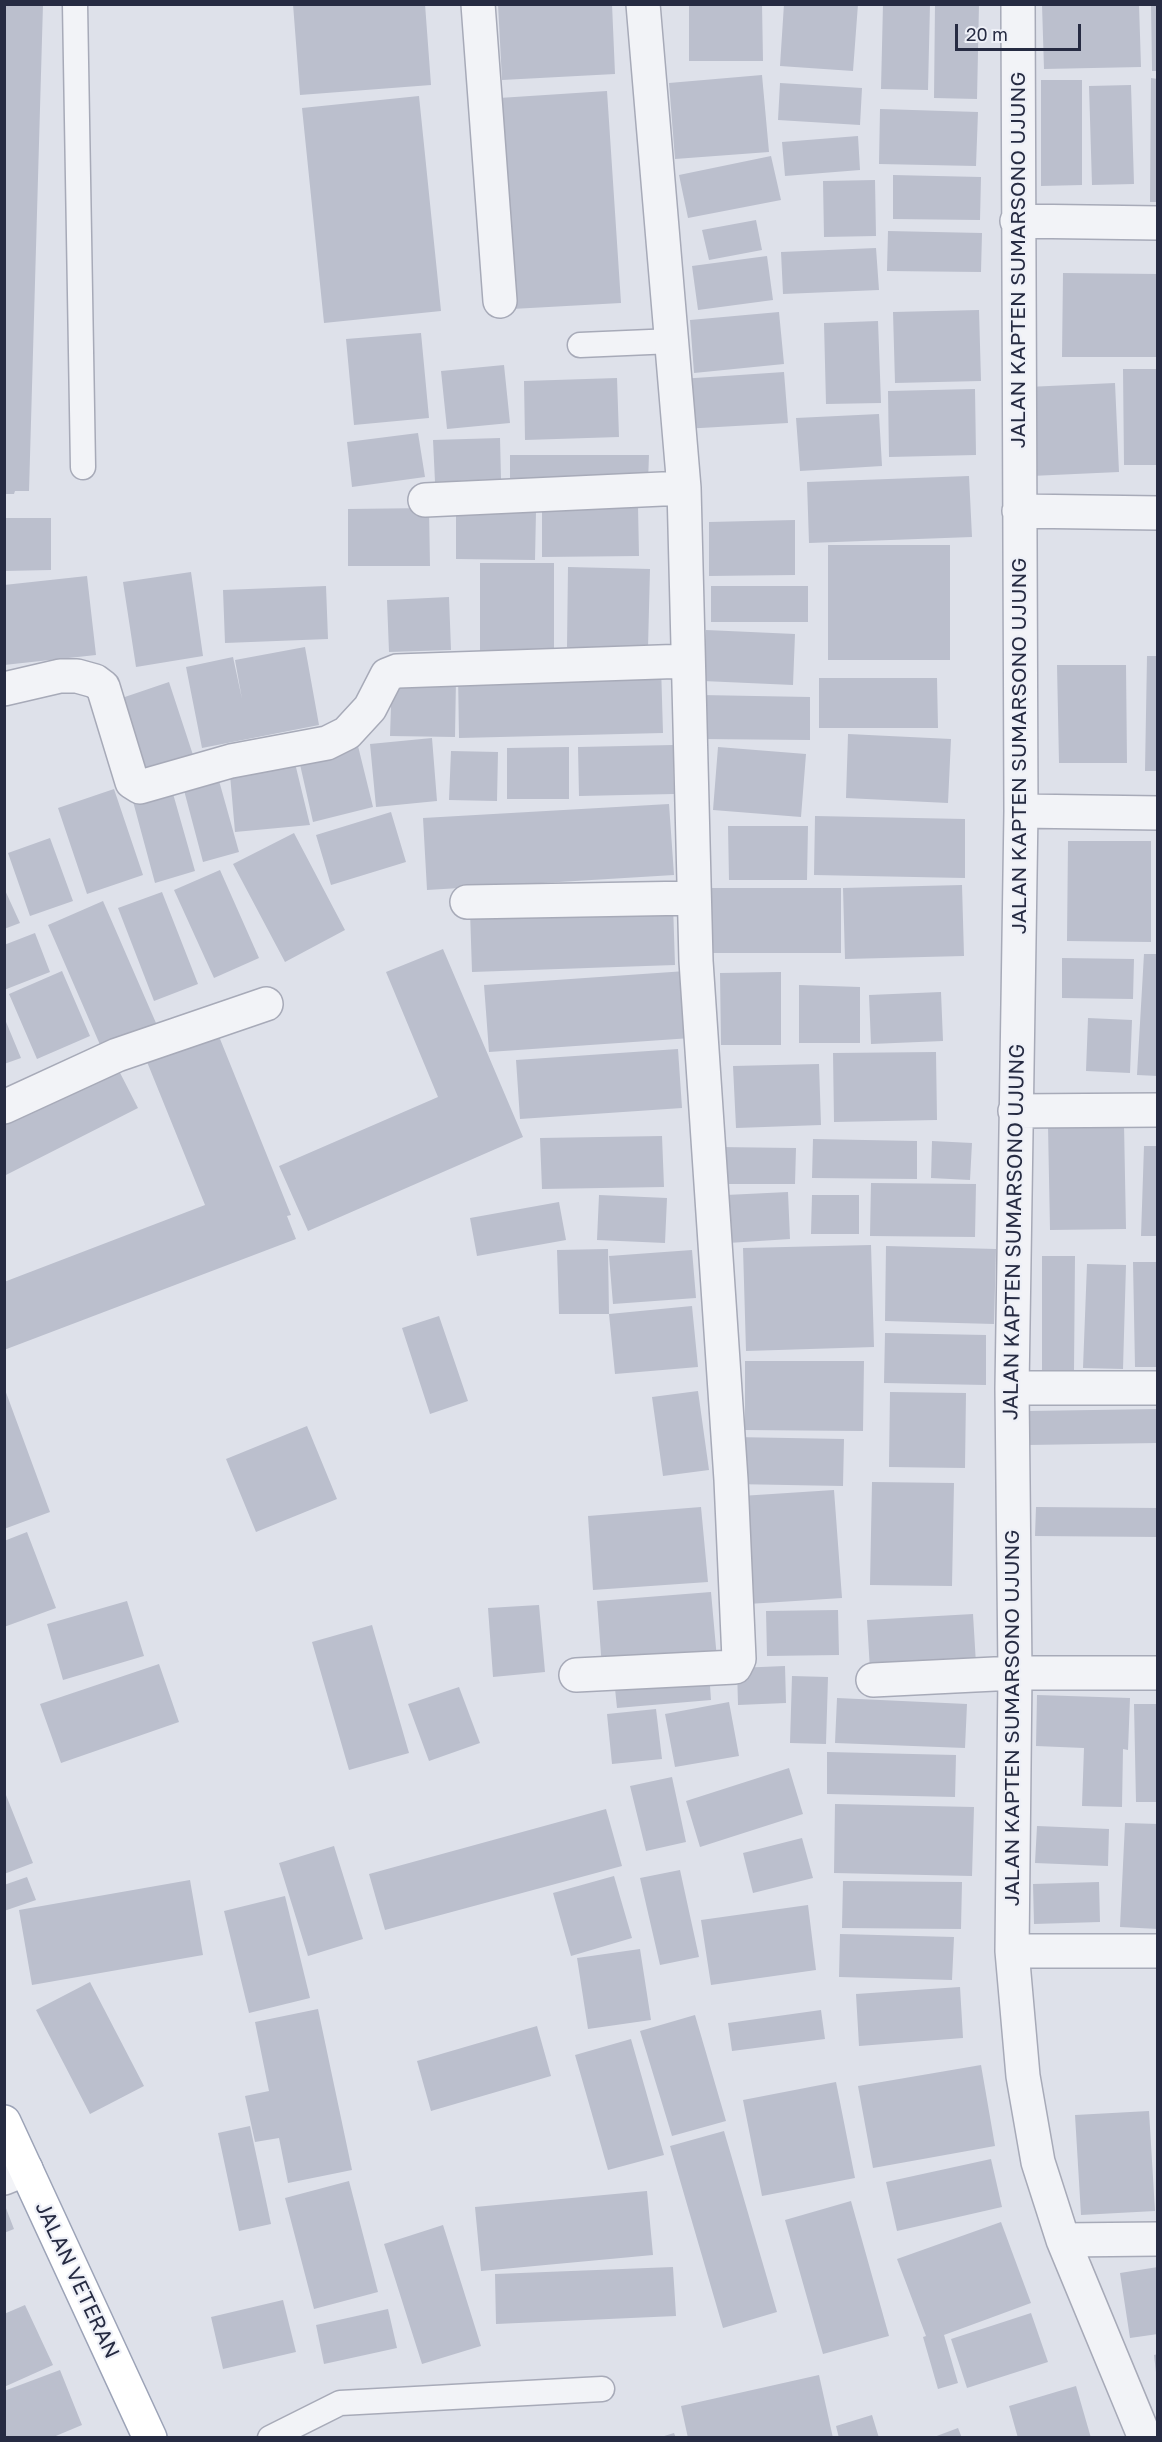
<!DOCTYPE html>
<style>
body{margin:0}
#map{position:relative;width:1162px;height:2442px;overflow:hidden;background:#dee1ea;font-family:"Golos Text",sans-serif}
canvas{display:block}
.frame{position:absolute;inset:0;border:6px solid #262b42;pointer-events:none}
.scale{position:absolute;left:955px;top:24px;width:126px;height:27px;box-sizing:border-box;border:3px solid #262b42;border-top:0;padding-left:8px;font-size:18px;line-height:21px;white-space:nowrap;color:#262b42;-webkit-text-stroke:4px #eef0f7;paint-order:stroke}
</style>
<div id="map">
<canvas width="1162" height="2442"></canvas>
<div class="frame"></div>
<div class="scale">20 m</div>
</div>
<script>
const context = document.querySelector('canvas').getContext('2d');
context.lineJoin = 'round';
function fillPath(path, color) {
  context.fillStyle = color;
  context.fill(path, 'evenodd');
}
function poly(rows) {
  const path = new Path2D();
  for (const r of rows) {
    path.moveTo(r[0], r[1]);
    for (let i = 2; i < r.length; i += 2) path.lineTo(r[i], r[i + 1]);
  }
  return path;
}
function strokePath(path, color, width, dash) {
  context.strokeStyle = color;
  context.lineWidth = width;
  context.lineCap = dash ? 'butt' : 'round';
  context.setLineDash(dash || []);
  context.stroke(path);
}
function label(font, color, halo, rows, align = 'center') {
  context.font = font + ' "Golos Text",sans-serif';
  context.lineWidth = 4.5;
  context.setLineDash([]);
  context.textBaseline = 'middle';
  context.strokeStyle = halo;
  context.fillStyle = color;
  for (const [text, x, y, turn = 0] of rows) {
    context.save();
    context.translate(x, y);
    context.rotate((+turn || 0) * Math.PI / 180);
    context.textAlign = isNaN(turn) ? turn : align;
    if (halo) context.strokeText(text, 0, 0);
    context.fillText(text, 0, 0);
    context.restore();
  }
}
fillPath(poly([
 [4,4,43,4,29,491,15,491,14,494,4,494],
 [293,4,425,4,431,85,300,95],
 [498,4,612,4,615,74,502,80],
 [689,4,762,4,763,61,689,61],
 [784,4,858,4,853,71,780,66],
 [883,4,930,4,928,90,881,89],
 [935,4,979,4,977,99,934,98],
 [1042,4,1139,4,1141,67,1044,69],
 [1151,4,1158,4,1158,71,1152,71],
 [762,75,769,152,675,159,669,83],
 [1151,78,1158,79,1158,202,1150,202],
 [1041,80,1082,80,1082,185,1041,186],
 [780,83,862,88,860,125,778,120],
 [1131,85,1134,184,1092,185,1089,86],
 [607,91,621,303,512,309,499,98],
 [419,96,441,311,324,323,302,108],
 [880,109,978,112,976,166,879,164],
 [858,136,860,170,785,176,782,142],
 [771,156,781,200,688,218,679,175],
 [893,175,981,177,980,220,893,219],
 [875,180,876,236,824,237,823,181],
 [756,220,762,250,709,260,702,230],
 [888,231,982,233,981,272,887,271],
 [876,248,879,290,783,294,781,252],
 [767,256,773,300,698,310,692,266],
 [1063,273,1158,274,1158,357,1062,357],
 [979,310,981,381,895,383,893,312],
 [779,312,784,364,694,373,690,320],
 [878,321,881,403,826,404,824,323],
 [421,333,429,418,354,425,346,339],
 [504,365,510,423,447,429,441,371],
 [1123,369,1158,369,1158,465,1124,465],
 [784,372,788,423,683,429,680,379],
 [617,378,619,437,525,440,524,381],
 [1115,383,1119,472,1031,476,1027,387],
 [975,389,976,455,889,457,888,391],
 [879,414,882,466,800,471,796,418],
 [418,433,425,477,352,487,347,442],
 [500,438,501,479,435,482,433,440],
 [510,455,649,455,648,482,510,482],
 [969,476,972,537,809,543,807,482],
 [638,506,639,556,542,557,542,508],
 [429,508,430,566,348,566,348,509],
 [456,510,536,511,535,560,456,559],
 [4,518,51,518,51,570,4,571],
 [795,520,795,575,709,576,709,522],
 [828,545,950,545,950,660,828,660],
 [480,563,554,563,554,651,480,651],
 [568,567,650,569,648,648,567,647],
 [191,572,203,656,136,667,123,582],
 [87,576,96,655,4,665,4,585],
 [326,586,328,639,225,643,223,590],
 [711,586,808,586,808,622,711,622],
 [449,597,451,650,389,652,387,600],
 [706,630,795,634,793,685,703,681],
 [305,647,319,725,202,748,186,667,233,657,242,699,235,660],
 [1147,656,1158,656,1158,771,1145,771],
 [1057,665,1126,665,1127,763,1059,763],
 [661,666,663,733,459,738,458,671],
 [392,677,456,678,455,737,390,736],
 [819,678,937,678,938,728,819,728],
 [169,682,193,755,138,774,113,701],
 [701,695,810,697,810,740,700,739],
 [848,734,951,739,948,803,846,798],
 [432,738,437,801,376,807,370,744],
 [673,745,674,794,579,796,578,747],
 [358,746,373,807,313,822,299,760],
 [569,747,569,799,507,799,507,748],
 [718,747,806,754,801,817,713,810],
 [451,751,498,752,497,801,449,800],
 [294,759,310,825,235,832,229,763],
 [216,770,239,852,203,862,181,779],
 [170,783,195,871,155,883,131,794],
 [114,789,143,875,87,894,58,808],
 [669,804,674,875,427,890,423,818],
 [391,812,406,862,331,885,316,835],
 [815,816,965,819,965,878,814,875],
 [728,826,808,826,807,880,729,880],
 [294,833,345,930,285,962,233,864],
 [50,838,73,901,30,916,8,853],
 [1068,841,1151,841,1151,942,1067,941],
 [220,870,259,958,214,978,174,890],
 [962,885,964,956,845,959,843,888],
 [4,888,20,923,4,929],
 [698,888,841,888,841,953,698,953],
 [162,892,198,984,154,1001,118,908],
 [103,901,156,1023,101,1047,48,925],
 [673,904,675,965,472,972,470,911],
 [35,933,50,972,4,990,4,945],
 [443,949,523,1137,308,1231,279,1166,438,1097,386,972],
 [1144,954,1158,954,1158,1076,1137,1075],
 [1062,958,1134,959,1133,999,1062,998],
 [62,971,90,1036,37,1059,9,994],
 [686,971,691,1038,489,1052,484,985],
 [781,972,781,1045,721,1045,720,973],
 [799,985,860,987,860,1043,799,1043],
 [941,992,943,1041,871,1044,869,995],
 [4,1017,21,1058,4,1064],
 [1088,1018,1132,1020,1130,1073,1086,1071],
 [214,1024,291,1215,287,1216,296,1239,4,1350,4,1282,205,1205,143,1052],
 [678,1049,682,1108,520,1119,516,1060],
 [936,1052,937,1120,834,1122,833,1053],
 [819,1064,821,1125,736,1128,733,1066],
 [116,1065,138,1108,4,1176,4,1120],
 [1124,1124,1126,1229,1050,1230,1048,1126],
 [662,1136,664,1187,542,1189,540,1138],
 [813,1139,917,1141,917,1179,812,1178],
 [932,1141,972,1143,970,1180,931,1178],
 [1144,1146,1158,1146,1158,1236,1141,1236],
 [717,1147,796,1148,795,1184,717,1184],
 [871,1183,976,1184,975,1237,870,1236],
 [788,1192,790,1239,728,1243,726,1195],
 [599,1195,667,1198,665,1243,597,1240],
 [812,1195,859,1195,859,1234,811,1234],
 [559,1202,566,1240,477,1256,470,1218],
 [871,1245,874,1347,746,1351,743,1248],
 [886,1246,996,1249,994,1324,885,1321],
 [608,1249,609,1314,559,1314,557,1250],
 [692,1250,696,1298,613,1304,609,1256],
 [1042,1256,1075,1256,1074,1371,1042,1370],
 [1133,1262,1158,1262,1158,1367,1135,1367],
 [1087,1264,1126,1265,1123,1369,1083,1368],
 [692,1306,698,1367,615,1374,609,1314],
 [439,1316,468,1401,430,1414,402,1328],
 [885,1333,986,1335,986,1385,884,1383],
 [745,1361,864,1361,863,1431,745,1430],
 [4,1387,50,1512,4,1529],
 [698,1391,709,1470,663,1476,652,1397],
 [890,1392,966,1393,965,1468,889,1467],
 [1158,1409,1158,1443,1028,1445,1028,1411],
 [307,1426,337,1499,256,1532,226,1459],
 [733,1437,844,1439,843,1486,732,1484],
 [872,1482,954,1483,952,1586,870,1585],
 [834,1490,842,1598,748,1604,741,1496],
 [701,1507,708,1582,593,1590,588,1516],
 [1036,1507,1158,1508,1158,1537,1035,1536],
 [27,1532,56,1608,4,1627,4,1541],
 [711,1592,717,1659,602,1668,597,1601],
 [127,1601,144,1656,63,1680,47,1624],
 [539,1605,545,1672,493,1677,488,1608],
 [838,1610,839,1655,767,1656,766,1611],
 [973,1614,976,1664,870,1670,867,1620],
 [372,1625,409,1753,349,1770,312,1642],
 [159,1664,179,1722,61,1763,40,1704],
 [785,1666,786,1703,738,1705,737,1668],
 [709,1672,711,1700,617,1708,614,1679],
 [792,1676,828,1677,826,1744,790,1743],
 [459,1687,480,1743,429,1761,408,1704],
 [1037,1695,1130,1698,1128,1750,1123,1749,1122,1807,1082,1806,1084,1748,1036,1746],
 [837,1698,967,1704,965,1748,835,1743],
 [729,1702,739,1756,675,1767,665,1714],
 [1134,1704,1158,1704,1158,1802,1136,1802],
 [656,1709,662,1759,612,1764,607,1714],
 [827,1752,956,1755,955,1797,827,1794],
 [789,1768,803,1814,700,1847,686,1801],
 [672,1777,686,1842,646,1851,630,1786],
 [4,1790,33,1863,4,1874],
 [835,1804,974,1807,972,1876,834,1873],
 [606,1809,622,1866,385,1930,369,1874],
 [1125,1823,1158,1824,1158,1929,1120,1927],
 [1037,1826,1109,1829,1108,1866,1035,1863],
 [802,1838,813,1878,753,1893,743,1853],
 [334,1846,363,1939,308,1956,279,1863],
 [680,1870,699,1957,660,1965,640,1878],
 [614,1876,632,1938,571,1956,553,1893],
 [27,1877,36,1900,4,1911,4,1885],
 [190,1880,203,1955,32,1985,19,1910],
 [843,1881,962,1882,961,1929,842,1928],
 [1099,1882,1100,1922,1034,1924,1033,1884],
 [285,1896,310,1998,249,2013,224,1911],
 [808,1905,816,1970,711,1985,701,1920],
 [840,1934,954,1937,952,1980,839,1977],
 [640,1949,651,2020,588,2029,577,1958],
 [90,1982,144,2086,90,2114,36,2010],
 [960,1987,963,2038,859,2046,856,1994],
 [318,2009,352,2170,288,2183,279,2138,255,2142,245,2096,269,2091,255,2022],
 [821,2010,825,2039,732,2051,728,2023],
 [695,2015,726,2121,672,2136,640,2031],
 [537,2026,551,2076,431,2111,417,2061],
 [631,2039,664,2155,608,2170,575,2055],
 [981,2065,995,2146,873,2168,858,2086],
 [836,2082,855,2178,762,2196,743,2100],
 [1149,2111,1155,2211,1081,2215,1075,2115],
 [250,2126,271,2224,239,2231,218,2133],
 [724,2131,777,2312,723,2328,670,2146],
 [991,2159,1002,2207,897,2231,886,2182],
 [349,2181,378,2292,314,2309,285,2198],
 [647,2191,653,2255,481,2271,475,2207],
 [851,2201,889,2336,823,2354,785,2220],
 [4,2203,14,2229,4,2233],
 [1001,2222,1031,2303,944,2335,958,2383,938,2389,923,2337,926,2336,897,2259],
 [443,2225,481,2346,422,2364,384,2244],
 [673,2267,676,2316,496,2324,495,2274],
 [1158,2267,1158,2334,1130,2338,1120,2273],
 [283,2300,296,2352,223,2369,211,2317],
 [25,2305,53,2365,4,2387,4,2314],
 [388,2309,397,2348,324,2364,316,2325],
 [1031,2313,1048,2362,967,2388,951,2339],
 [1158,2354,1158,2372,1156,2372,1154,2355],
 [60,2370,82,2425,51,2438,4,2438,4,2391],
 [819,2375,833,2438,688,2438,681,2406],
 [1076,2386,1091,2438,1018,2438,1009,2406],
 [872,2415,879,2438,839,2438,836,2426],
 [958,2428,962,2438,934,2438,934,2437],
 [674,2433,676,2438,661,2438,661,2437]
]), '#bbbfcd');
const service = poly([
 [75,4,83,467],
 [580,345,673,341],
 [270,2438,340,2403,602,2389]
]);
const minor = poly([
 [478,4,500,301],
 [1018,4,1021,811,1012,1388,1015,1673,1012,1951,1023,2076,1038,2162,1063,2240,1145,2438],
 [1017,221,1158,223],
 [425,500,684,488],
 [1019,511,1158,513],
 [4,689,60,676,77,676,95,681,103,687,132,782,140,787,231,761,327,743,347,733,370,708,387,675,397,671,688,661],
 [1021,811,1158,813],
 [467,902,694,898],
 [4,1107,117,1055,266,1004],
 [1015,1111,1158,1110],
 [1012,1388,1158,1388],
 [576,1675,735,1667,739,1659,731,1480,696,961,684,488,643,4],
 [873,1680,1015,1673,1158,1673],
 [1012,1951,1158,1951],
 [4,2178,26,2169],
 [1063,2240,1158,2239]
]);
const primary = poly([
 [4,2122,150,2438]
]);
strokePath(service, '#a7aab8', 27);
strokePath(minor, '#a7aab8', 36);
strokePath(primary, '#9ca3b7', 36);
strokePath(service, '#f2f3f7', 24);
strokePath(minor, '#f2f3f7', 33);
strokePath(primary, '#fff', 33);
label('21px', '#262b42', '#eef0f7', [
 ["JALAN KAPTEN SUMARSONO UJUNG",1018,260,-90],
 ["JALAN KAPTEN SUMARSONO UJUNG",1019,746,-90],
 ["JALAN KAPTEN SUMARSONO UJUNG",1014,1232,-89],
 ["JALAN KAPTEN SUMARSONO UJUNG",1012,1718,-90],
 ["JALAN VETERAN",77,2280,65]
]);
</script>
